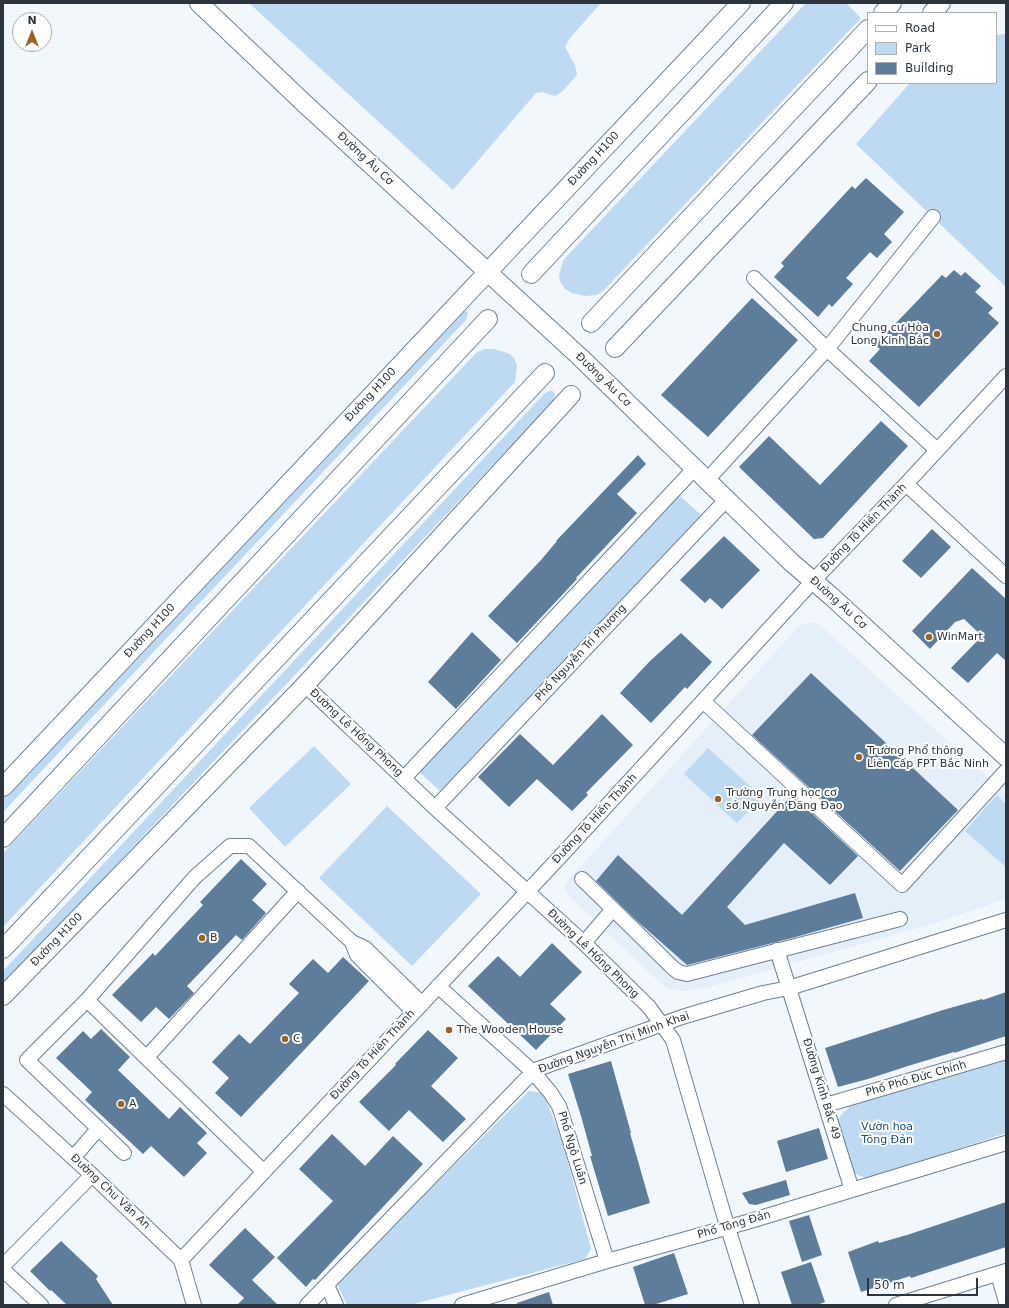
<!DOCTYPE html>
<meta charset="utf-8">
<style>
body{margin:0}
#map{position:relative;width:1009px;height:1308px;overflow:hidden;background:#f2f7fb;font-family:"DejaVu Sans",sans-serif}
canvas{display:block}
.frame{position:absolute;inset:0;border:4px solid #2c353d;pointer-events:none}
.legend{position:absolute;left:867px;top:12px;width:130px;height:72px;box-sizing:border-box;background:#fff;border:1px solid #abaeb1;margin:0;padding:5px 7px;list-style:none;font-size:12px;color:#2c353d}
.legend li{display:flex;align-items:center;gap:8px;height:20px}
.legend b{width:20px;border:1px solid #abaeb1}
.north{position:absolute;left:12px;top:12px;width:40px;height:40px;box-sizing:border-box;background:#fff;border:1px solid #abaeb1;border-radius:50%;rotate:0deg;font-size:11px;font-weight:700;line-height:16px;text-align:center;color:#2c353d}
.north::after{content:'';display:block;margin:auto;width:14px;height:18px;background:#9c6420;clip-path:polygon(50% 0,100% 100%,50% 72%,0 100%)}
.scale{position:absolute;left:867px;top:1278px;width:111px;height:18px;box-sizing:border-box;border:2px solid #2c353d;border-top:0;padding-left:5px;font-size:12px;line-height:14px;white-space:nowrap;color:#2c353d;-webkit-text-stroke:3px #fff;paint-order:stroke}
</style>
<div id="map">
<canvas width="1009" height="1308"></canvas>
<div class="frame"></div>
<ul class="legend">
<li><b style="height:5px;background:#fff"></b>Road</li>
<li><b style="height:11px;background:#bed9f2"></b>Park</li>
<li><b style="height:11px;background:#5d7d9a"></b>Building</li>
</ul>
<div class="north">N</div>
<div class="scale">50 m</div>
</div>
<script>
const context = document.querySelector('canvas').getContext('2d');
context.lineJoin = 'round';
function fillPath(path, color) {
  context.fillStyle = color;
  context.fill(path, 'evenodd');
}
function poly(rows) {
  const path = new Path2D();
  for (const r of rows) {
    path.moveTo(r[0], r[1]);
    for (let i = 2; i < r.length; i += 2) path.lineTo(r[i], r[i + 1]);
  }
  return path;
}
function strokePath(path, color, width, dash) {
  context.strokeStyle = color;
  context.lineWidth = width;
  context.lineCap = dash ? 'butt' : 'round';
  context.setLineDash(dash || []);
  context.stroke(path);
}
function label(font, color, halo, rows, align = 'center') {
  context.font = font + ' "DejaVu Sans",sans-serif';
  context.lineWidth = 4;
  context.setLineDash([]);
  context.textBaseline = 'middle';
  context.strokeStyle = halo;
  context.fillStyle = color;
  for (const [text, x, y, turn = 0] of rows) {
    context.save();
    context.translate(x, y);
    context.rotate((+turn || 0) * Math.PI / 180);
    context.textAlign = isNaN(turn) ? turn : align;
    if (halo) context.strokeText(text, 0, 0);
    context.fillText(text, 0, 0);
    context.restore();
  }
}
fillPath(poly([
 [813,622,821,626,1006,794,1006,899,926,926,705,988,682,991,668,989,656,979,569,896,565,890,565,884,571,877,800,625]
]), '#e4effa');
fillPath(poly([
 [249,3,601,3,570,38,565,47,575,65,577,75,562,92,555,96,542,92,536,93,453,190],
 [806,3,846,3,861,18,604,290,597,295,585,296,572,293,565,289,560,281,559,275,563,261,567,256],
 [1006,34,1006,287,856,144,910,83,996,83,996,35],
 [462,310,466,311,468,313,466,320,3,812,3,798,459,312],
 [485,349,494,349,510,354,514,358,517,365,515,382,3,927,3,853,477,352],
 [549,391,553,391,555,394,553,401,3,985,3,971,545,393],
 [679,495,701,515,440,791,418,771],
 [314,746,351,784,285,847,249,808],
 [708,748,762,797,737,823,684,774],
 [997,795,1006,804,1006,867,965,831],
 [387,806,481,894,412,966,319,878],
 [1006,1059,1006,1133,871,1178,866,1178,858,1175,852,1171,838,1126,838,1120,841,1115,850,1106],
 [529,1091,543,1093,562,1140,591,1249,585,1259,410,1305,347,1305,338,1286,340,1279]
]), '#bed9f2');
fillPath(poly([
 [866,178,904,212,884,234,892,242,877,258,870,252,846,278,853,284,832,307,829,304,818,317,774,277,784,266,781,263,852,186,855,189],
 [954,270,961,276,965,272,981,286,975,292,993,308,988,313,999,323,919,407,869,361,880,349,875,345,942,275,946,278],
 [752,298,798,340,708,437,661,395],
 [881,421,908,446,823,538,814,539,739,467,769,436,820,485],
 [638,455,646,464,617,494,637,513,576,578,577,579,565,592,517,643,488,616,541,560,557,541,556,541],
 [932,529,951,547,921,578,902,561],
 [724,536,760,570,722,609,710,598,705,603,680,580],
 [972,568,1006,599,1006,661,997,653,968,683,951,668,982,636,964,619,955,622,930,649,912,631],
 [472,632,501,660,456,709,428,682],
 [681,633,712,662,687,689,685,687,651,723,620,693,650,661],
 [811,673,958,810,900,871,752,735],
 [602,714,633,745,586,793,588,795,572,811,537,779,509,807,478,777,520,734,553,765],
 [792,795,858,856,830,885,784,843,727,907,745,925,855,893,863,918,792,938,687,965,636,920,596,881,618,855,682,915],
 [241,859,267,884,252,900,266,913,242,940,236,935,187,986,194,993,169,1019,156,1007,141,1022,112,995,153,953,155,956,203,905,200,902],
 [552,943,582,972,550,1004,566,1019,536,1050,468,986,498,956,520,977],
 [343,957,369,981,241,1117,215,1093,229,1078,212,1062,239,1034,250,1044,299,993,289,984,313,959,328,973],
 [1006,992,1006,1036,954,1053,954,1052,908,1066,868,1079,838,1087,825,1048,943,1010,982,999,983,1000],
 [101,1029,130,1057,118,1070,169,1119,180,1107,207,1133,197,1143,207,1153,184,1177,151,1146,143,1154,85,1100,92,1092,56,1058,83,1031,91,1039],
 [428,1030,458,1058,431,1086,466,1119,443,1142,409,1110,389,1131,359,1102,396,1065,395,1064],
 [611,1061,631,1133,630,1133,650,1203,608,1216,590,1156,592,1156,581,1116,568,1074],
 [819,1128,828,1159,786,1172,777,1141],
 [332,1134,365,1166,393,1136,423,1164,315,1280,313,1279,306,1287,277,1258,333,1201,299,1169],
 [786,1180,790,1195,756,1205,749,1204,742,1193],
 [1006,1202,1006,1247,911,1278,910,1276,861,1292,848,1252,878,1241,879,1243,907,1235],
 [809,1215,822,1255,802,1262,789,1221],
 [245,1228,275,1257,252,1280,278,1305,237,1305,244,1298,209,1265],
 [61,1241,98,1276,96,1279,113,1305,67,1305,51,1290,50,1291,30,1271],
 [674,1253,688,1294,653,1305,645,1305,633,1267],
 [811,1262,825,1302,817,1305,792,1305,781,1272],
 [549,1292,553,1305,517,1305,517,1303]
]), '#5d7d9a');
const minor = poly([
 [754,278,827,349,937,450],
 [707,480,827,349,933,217],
 [906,484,1006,576],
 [305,685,435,808,584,943,649,1007,673,1040,723,1212,752,1305],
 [703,701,902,885,1006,771],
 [404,778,694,469],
 [435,808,727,499],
 [582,879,613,909,584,943],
 [613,909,672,967,678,972,687,974,900,919],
 [352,942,357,955,414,1012],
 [777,950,852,1190],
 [438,986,533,1072,550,1092,559,1106,562,1115,607,1261],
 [87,1000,27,1060,124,1153],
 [147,1057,298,891],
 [3,1094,92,1175,181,1260,194,1305],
 [826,1105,1006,1052],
 [73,1158,98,1129],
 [264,1172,87,1000,195,877,230,846,249,846,352,942,365,948,422,1004],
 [181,1260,558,859,813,581,906,484,1006,376],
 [3,1266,92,1175],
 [3,1270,41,1305],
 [998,1274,1006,1302],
 [327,1285,336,1305],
 [307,1305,525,1080,538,1069,682,1017,763,993,789,988,1006,920],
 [462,1305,607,1261,747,1222,1006,1143],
 [896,1305,1006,1271]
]);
const major = poly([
 [199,3,305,104,580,357,792,563,831,596,1006,757],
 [883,13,892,3],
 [932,13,941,3],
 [531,274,784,3],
 [591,323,868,29],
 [615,348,868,81],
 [3,787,741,3],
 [3,838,488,319],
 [3,949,545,373],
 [3,996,305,685,571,395]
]);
strokePath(minor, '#6c8093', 16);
strokePath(major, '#6c8093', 20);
strokePath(minor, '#fff', 14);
strokePath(major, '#fff', 18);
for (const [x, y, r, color] of [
 [937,334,4,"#9c6420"],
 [929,637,4,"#9c6420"],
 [859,757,4,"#9c6420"],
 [718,799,4,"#9c6420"],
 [202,938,4,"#9c6420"],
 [449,1030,4,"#9c6420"],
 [285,1039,4,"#9c6420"],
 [121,1104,4,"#9c6420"]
]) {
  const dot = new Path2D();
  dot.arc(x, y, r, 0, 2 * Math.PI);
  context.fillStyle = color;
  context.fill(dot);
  strokePath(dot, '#fff', 1.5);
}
label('11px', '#2c353d', '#fff', [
 ["Đường Âu Cơ",365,159,43],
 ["Đường H100",594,159,-47],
 ["Đường Âu Cơ",603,380,44],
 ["Đường H100",371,395,-47],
 ["Đường Tô Hiến Thành",864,528,-46],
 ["Đường Âu Cơ",838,603,42],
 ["Đường H100",150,631,-47],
 ["Phố Nguyễn Tri Phương",581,653,-47],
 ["Đường Lê Hồng Phong",356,733,43],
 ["Đường Tô Hiến Thành",595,819,-47],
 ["Đường H100",57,940,-46],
 ["Đường Lê Hồng Phong",593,954,44],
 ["Đường Nguyễn Thị Minh Khai",614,1043,-20],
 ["Đường Tô Hiến Thành",373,1055,-47],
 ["Phố Phó Đức Chính",916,1079,-16],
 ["Đường Kinh Bắc 49",821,1089,73],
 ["Phố Ngô Luân",572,1148,73],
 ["Đường Chu Văn An",110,1192,43],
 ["Phố Tông Đản",734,1225,-16]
]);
label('11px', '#2c353d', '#fff', [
 ["Chung cư Hòa",929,328,"right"],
 ["Long Kinh Bắc",929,341,"right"],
 ["WinMart",937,637],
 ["Trường Phổ thông",867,751],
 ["Liên cấp FPT Bắc Ninh",867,764],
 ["Trường Trung học cơ",726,793],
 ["sở Nguyễn Đăng Đạo",726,806],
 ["B",210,938],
 ["The Wooden House",457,1030],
 ["C",293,1039],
 ["A",129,1104]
], 'left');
label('11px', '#184b74', '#fff', [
 ["Vườn hoa",887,1127],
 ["Tông Đản",887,1140]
]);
</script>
